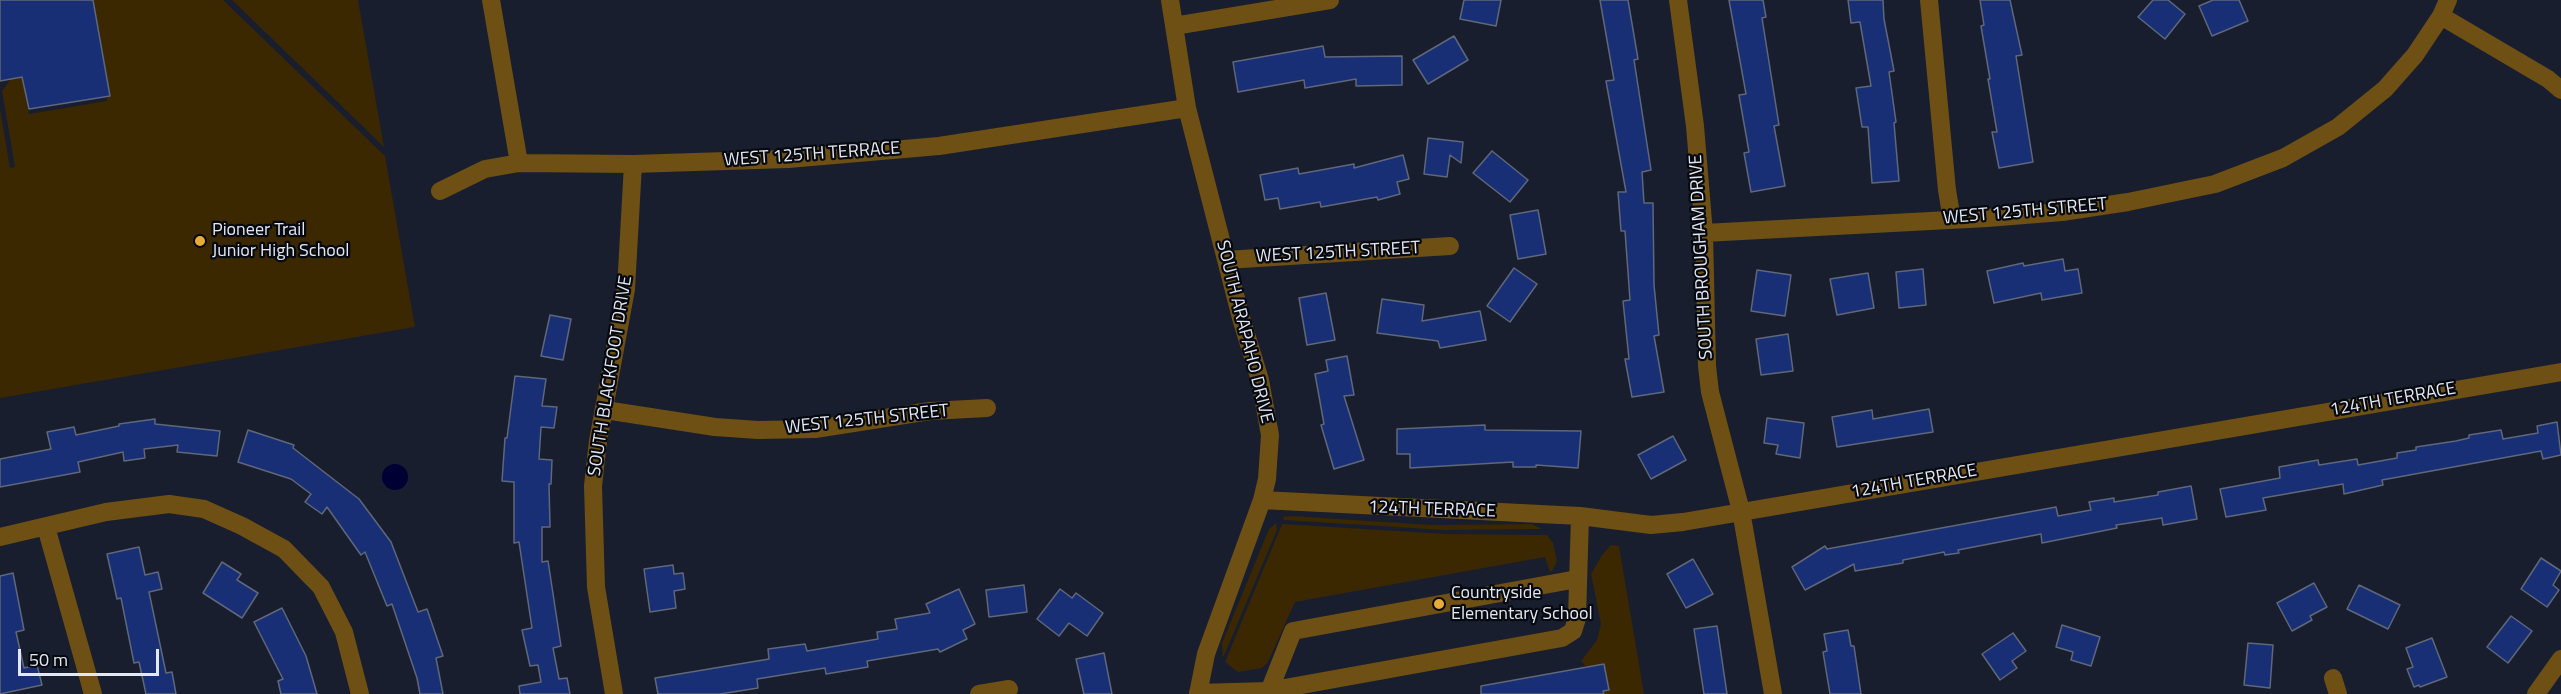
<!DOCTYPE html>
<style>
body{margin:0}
#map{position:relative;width:2561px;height:694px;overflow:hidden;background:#181e2e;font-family:"Titillium Web",sans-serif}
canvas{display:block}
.scale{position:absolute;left:18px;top:649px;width:141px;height:27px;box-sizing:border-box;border:3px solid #e2e7f2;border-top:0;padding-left:8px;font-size:18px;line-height:21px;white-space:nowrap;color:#e2e7f2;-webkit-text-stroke:4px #06090f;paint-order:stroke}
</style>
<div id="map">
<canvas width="2561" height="694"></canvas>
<div class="scale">50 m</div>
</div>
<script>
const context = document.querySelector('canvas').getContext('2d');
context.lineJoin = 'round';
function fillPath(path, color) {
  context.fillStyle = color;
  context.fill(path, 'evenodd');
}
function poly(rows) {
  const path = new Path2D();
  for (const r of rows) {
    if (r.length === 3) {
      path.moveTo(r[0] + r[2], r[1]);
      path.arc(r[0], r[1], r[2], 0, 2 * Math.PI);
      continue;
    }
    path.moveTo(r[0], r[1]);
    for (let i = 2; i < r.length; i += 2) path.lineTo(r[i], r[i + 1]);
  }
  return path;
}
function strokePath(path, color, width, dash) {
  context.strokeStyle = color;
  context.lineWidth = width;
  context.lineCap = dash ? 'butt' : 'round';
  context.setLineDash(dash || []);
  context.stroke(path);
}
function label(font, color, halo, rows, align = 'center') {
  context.font = font + ' "Titillium Web",sans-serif';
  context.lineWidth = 4.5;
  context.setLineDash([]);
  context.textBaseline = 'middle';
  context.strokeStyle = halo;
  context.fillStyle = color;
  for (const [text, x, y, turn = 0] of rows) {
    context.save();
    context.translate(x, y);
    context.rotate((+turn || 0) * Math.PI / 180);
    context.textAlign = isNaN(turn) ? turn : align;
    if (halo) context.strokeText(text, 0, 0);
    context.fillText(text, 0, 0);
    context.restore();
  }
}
fillPath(poly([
 [93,0,223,0,385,156,415,327,0,398,0,109,10,168,15,167,2,91,11,79,22,77,29,114,107,101,107,96,110,95],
 [232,0,358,0,384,147],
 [1291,516,1433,525,1532,524,1542,529,1444,530,1284,520,1283,517],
 [1276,523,1277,530,1223,658,1222,643,1269,529],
 [1282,524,1446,534,1547,535,1553,543,1557,561,1552,571,1550,572,1545,557,1295,602,1268,662,1262,668,1238,672,1225,662],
 [1611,545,1619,546,1644,694,1604,694,1603,691,1609,689,1604,664,1586,667,1581,661,1597,640,1601,624,1591,574,1602,555]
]), '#3b2700');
fillPath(poly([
 [395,477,13]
]), '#010034');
const building = poly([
 [0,0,93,0,110,96,29,109,22,77,0,81,0,0],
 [1464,0,1501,0,1496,26,1460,19,1464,0],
 [1600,0,1628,0,1638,59,1634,60,1651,170,1642,172,1644,203,1653,203,1654,285,1659,335,1654,336,1664,392,1632,397,1625,359,1629,359,1623,301,1630,300,1625,231,1621,231,1618,192,1626,192,1606,81,1614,80,1600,0],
 [1729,0,1763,0,1766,17,1762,18,1779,125,1774,126,1785,186,1751,192,1744,153,1749,152,1739,95,1746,94,1729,0],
 [1848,0,1883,0,1884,19,1894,71,1889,72,1896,122,1894,123,1899,181,1872,183,1868,127,1862,127,1856,88,1871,86,1860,22,1851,23,1848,0],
 [1980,0,2010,0,2022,55,2016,56,2033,162,1999,168,1992,132,1997,132,1988,79,1990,79,1981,26,1984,25,1980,0],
 [2153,0,2168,0,2185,14,2165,39,2138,17,2153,0],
 [2213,0,2239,0,2248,21,2212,36,2199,6,2213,0],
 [1454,36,1468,60,1428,84,1413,60,1454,36],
 [1323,46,1325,57,1402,56,1402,85,1356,86,1356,79,1305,88,1304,80,1238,92,1233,62,1323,46],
 [1428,138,1463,142,1461,163,1450,155,1447,177,1424,174,1428,138],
 [1492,151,1528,180,1510,202,1473,173,1492,151],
 [1403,155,1409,179,1397,182,1400,194,1378,200,1377,197,1321,207,1320,202,1280,209,1278,198,1265,200,1260,175,1298,168,1299,174,1354,164,1354,168,1403,155],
 [1538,210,1546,254,1518,259,1510,215,1538,210],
 [2063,259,2065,271,2078,269,2082,293,2042,300,2041,293,1994,303,1987,271,2023,263,2024,266,2063,259],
 [1514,268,1537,284,1510,322,1487,306,1514,268],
 [1923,269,1926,305,1899,308,1896,272,1923,269],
 [1757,270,1791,275,1785,316,1751,311,1757,270],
 [1868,273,1874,308,1837,315,1830,279,1868,273],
 [1326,293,1335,340,1307,345,1299,298,1326,293],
 [1382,299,1424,305,1422,321,1480,311,1486,340,1440,348,1438,341,1377,333,1382,299],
 [550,315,571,319,563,360,541,356,550,315],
 [1788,334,1793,371,1761,375,1756,339,1788,334],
 [1347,356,1354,395,1344,396,1364,460,1334,469,1321,425,1324,424,1315,374,1328,371,1326,360,1347,356],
 [515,376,546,379,542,406,557,407,554,428,541,427,539,459,552,460,551,484,549,484,550,527,542,527,542,562,548,561,561,646,553,648,559,679,567,678,570,694,520,694,519,686,541,682,538,665,530,666,522,630,532,628,519,542,514,543,514,482,502,481,505,438,507,438,515,376],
 [1929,409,1933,432,1837,447,1832,417,1872,410,1873,419,1929,409],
 [1767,418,1804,423,1800,458,1776,454,1778,445,1764,443,1767,418],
 [155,419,155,424,220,431,217,456,177,452,178,445,144,449,145,458,124,461,123,452,78,462,80,472,0,487,0,459,51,449,47,432,74,427,76,435,119,426,119,424,155,419],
 [2557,422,2561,455,2543,459,2541,451,2382,480,2383,485,2344,494,2343,484,2263,498,2266,510,2226,517,2220,489,2280,478,2279,467,2318,460,2319,465,2357,459,2358,465,2397,458,2397,453,2416,450,2416,447,2456,441,2469,438,2469,435,2501,430,2503,439,2538,433,2537,426,2557,422],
 [1485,425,1485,430,1581,431,1578,468,1536,465,1536,467,1513,467,1513,462,1410,468,1410,454,1397,454,1397,429,1485,425],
 [248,430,294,445,293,448,359,499,391,542,418,612,427,609,443,656,436,658,443,694,420,694,417,678,392,604,387,606,365,552,361,555,327,507,322,514,305,502,311,494,291,479,238,462,248,430],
 [1673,436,1686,460,1651,479,1638,455,1673,436],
 [2191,486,2197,519,2163,525,2162,518,2116,525,2117,528,2042,543,2041,534,1958,550,1959,553,1945,555,1944,552,1903,560,1903,563,1855,571,1854,564,1805,590,1792,567,1825,546,1827,549,2056,507,2058,516,2091,510,2089,502,2114,498,2114,502,2158,495,2158,492,2191,486],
 [139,547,145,575,158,572,162,589,149,592,166,673,172,672,176,694,146,694,139,662,134,663,121,598,117,599,107,554,139,547],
 [2541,558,2561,571,2553,585,2559,590,2547,607,2521,589,2541,558],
 [1693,559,1713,594,1686,608,1667,574,1693,559],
 [222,562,241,574,237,580,258,593,242,618,203,593,222,562],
 [673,565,674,574,683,573,685,589,674,591,676,608,650,612,644,569,673,565],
 [13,573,24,630,16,632,24,668,37,665,42,685,0,694,0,576,13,573],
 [2314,583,2327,607,2310,616,2312,620,2292,631,2277,603,2314,583],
 [1024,585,1027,612,989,617,986,590,1024,585],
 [2359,585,2400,605,2388,629,2347,609,2359,585],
 [959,589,975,624,963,630,967,639,940,652,938,649,867,661,868,667,826,674,825,668,757,679,758,688,720,694,658,694,655,678,769,659,768,649,805,644,807,651,878,639,877,632,897,629,895,619,930,613,926,604,959,589],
 [1060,589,1072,598,1076,593,1103,613,1087,636,1069,623,1059,636,1037,619,1060,589],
 [282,608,306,656,317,694,281,694,278,681,283,679,254,622,282,608],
 [2511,616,2532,631,2508,663,2487,647,2511,616],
 [2062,625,2100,637,2091,666,2071,660,2073,652,2056,647,2062,625],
 [1717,626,1727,694,1704,694,1694,629,1717,626],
 [1848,630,1851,646,1854,646,1861,694,1830,694,1823,652,1827,651,1824,634,1848,630],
 [2013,633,2026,651,2012,661,2017,668,2000,680,1982,654,2013,633],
 [2432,638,2447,677,2420,687,2419,685,2414,687,2407,669,2413,667,2406,648,2432,638],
 [2248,643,2273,645,2270,688,2244,685,2248,643],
 [1104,653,1112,694,1084,694,1076,659,1104,653],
 [1604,664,1609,690,1603,691,1604,694,1481,694,1481,686,1604,664]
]);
fillPath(building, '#182e75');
strokePath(building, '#5f677a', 1.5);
strokePath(poly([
 [491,0,519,163],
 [1170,0,1187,108,1241,318,1260,380,1270,435,1267,479,1262,500,1206,654,1198,694],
 [1678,0,1695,126,1704,233,1707,366,1710,392,1741,511,1773,694],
 [1929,0,1947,190,1952,220],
 [2441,16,2548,79,2561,90],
 [1174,26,1330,0],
 [440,191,485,169,519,163,633,164,788,159,939,146,1187,108],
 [1704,233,1987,218,2062,212,2128,202,2215,184,2283,158,2338,127,2385,89,2415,55,2441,16,2448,0],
 [1226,260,1450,246],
 [605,410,715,427,758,430,815,429,930,411,987,408],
 [1262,500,1580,516,1651,525,1683,522,2561,372],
 [46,527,93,694],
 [0,537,106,512,169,504,204,509,242,526,284,549,321,587,344,632,360,694],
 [2333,678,2338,694],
 [1198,693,1268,691,1562,638,1573,631,1577,618,1580,516],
 [614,694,596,587,593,486,598,441,626,289,633,164],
 [979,694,1009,689],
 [1268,694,1293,631,1577,579],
 [2536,694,2561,659]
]), '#6e5014', 18);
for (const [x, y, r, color] of [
 [200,241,6,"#e7ac37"],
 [1439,604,6,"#e7ac37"]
]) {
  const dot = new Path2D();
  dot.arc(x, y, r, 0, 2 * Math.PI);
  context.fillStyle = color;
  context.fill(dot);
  strokePath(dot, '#06090f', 2);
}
label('18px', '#e2e7f2', '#06090f', [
 ["WEST 125TH TERRACE",812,155,-4],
 ["WEST 125TH STREET",2025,212,-5],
 ["WEST 125TH STREET",1338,253,-3],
 ["SOUTH BROUGHAM DRIVE",1702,257,-93],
 ["SOUTH ARAPAHO DRIVE",1244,332,76],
 ["SOUTH BLACKFOOT DRIVE",611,376,-81],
 ["124TH TERRACE",2393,400,-10],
 ["WEST 125TH STREET",867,420,-6],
 ["124TH TERRACE",1914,482,-10],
 ["124TH TERRACE",1432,510,2]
]);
label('18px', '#e2e7f2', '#06090f', [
 ["Pioneer Trail",212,231],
 ["Junior High School",212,252],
 ["Countryside",1451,594],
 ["Elementary School",1451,615]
], 'left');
</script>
